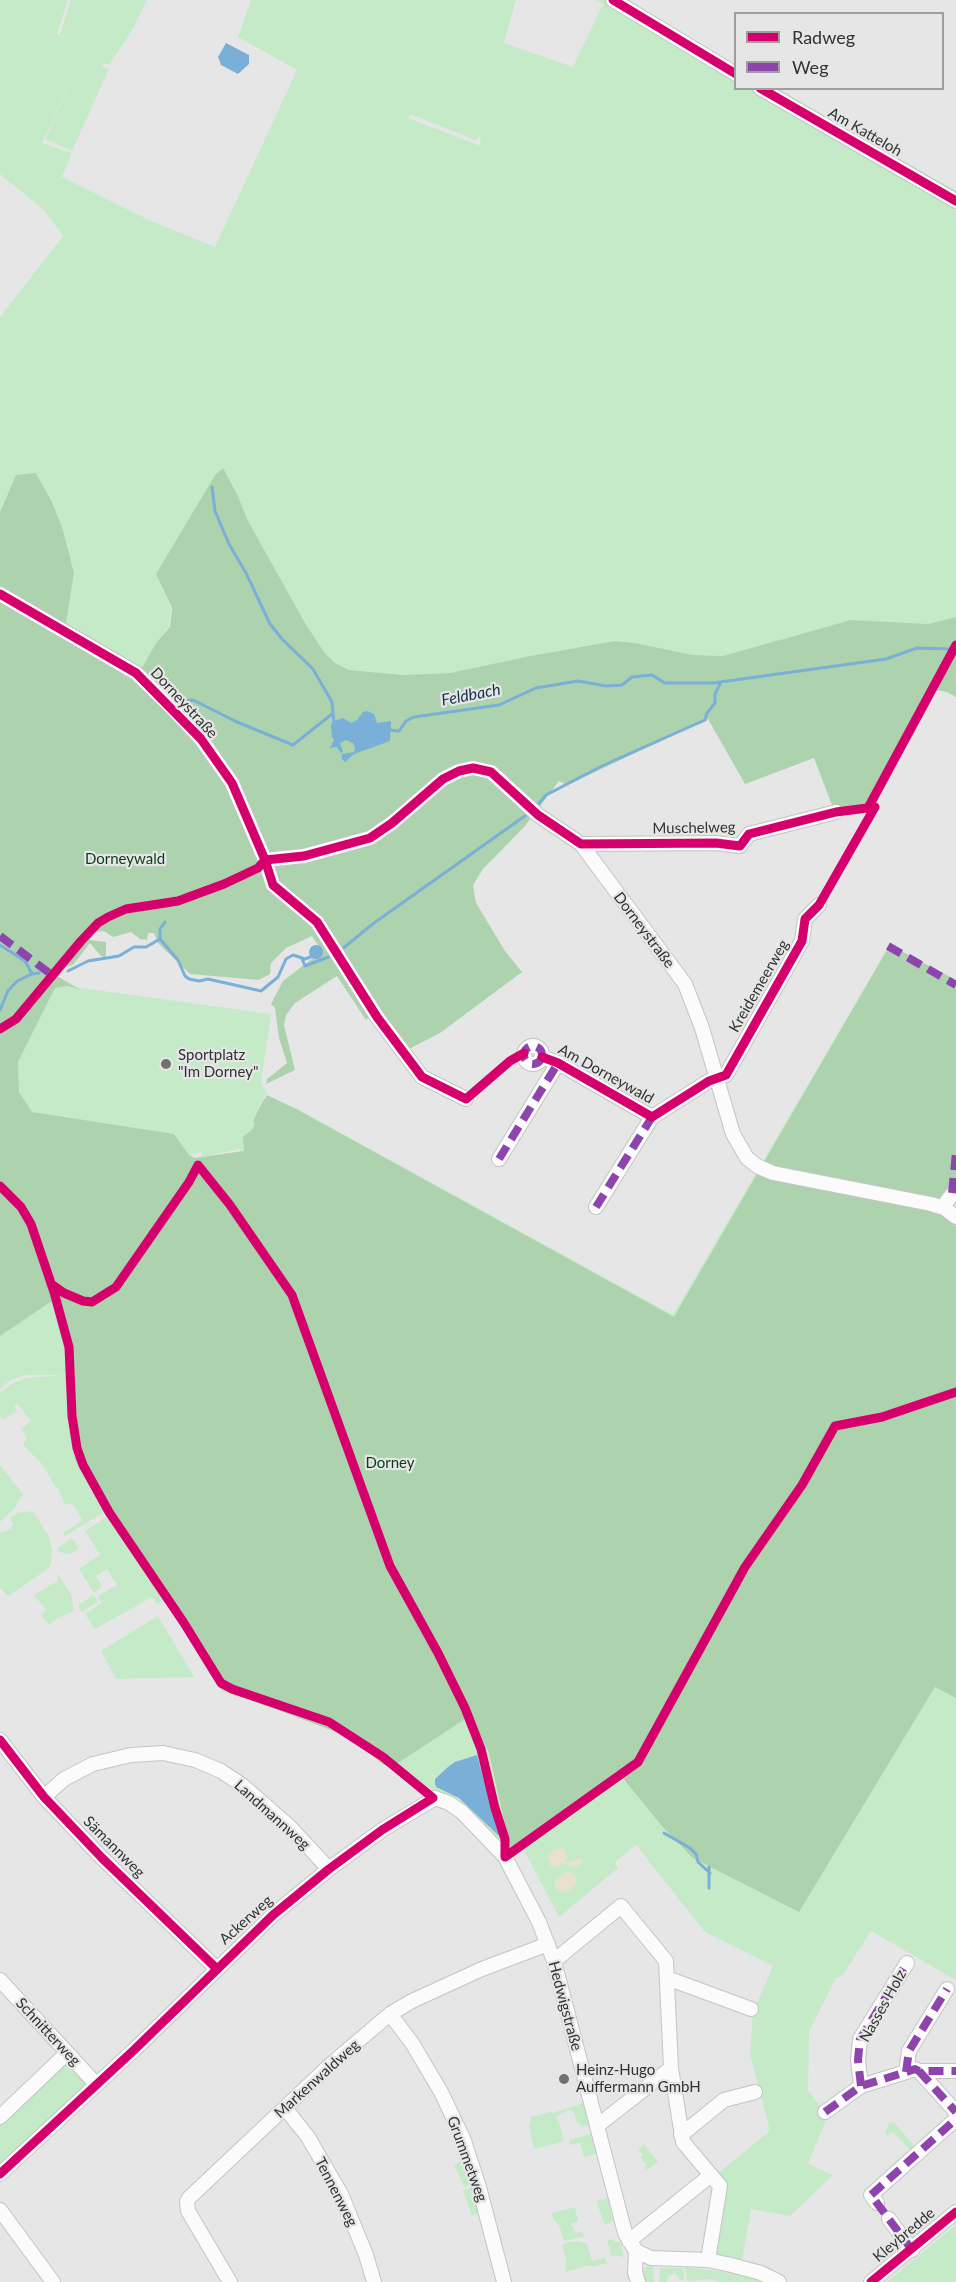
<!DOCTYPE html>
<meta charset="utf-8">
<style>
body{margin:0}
#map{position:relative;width:956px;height:2282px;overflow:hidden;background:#e6e6e7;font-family:Lato,sans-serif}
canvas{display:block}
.legend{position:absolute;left:734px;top:12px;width:210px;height:78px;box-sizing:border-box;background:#e6e6e7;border:2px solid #9e9e9f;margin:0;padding:8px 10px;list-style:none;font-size:18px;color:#313232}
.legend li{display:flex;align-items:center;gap:12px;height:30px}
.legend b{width:30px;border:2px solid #9e9e9f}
</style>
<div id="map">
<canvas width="956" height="2282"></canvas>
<ul class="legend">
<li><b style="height:8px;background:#d6006c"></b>Radweg</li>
<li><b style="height:8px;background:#8e44ad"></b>Weg</li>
</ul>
</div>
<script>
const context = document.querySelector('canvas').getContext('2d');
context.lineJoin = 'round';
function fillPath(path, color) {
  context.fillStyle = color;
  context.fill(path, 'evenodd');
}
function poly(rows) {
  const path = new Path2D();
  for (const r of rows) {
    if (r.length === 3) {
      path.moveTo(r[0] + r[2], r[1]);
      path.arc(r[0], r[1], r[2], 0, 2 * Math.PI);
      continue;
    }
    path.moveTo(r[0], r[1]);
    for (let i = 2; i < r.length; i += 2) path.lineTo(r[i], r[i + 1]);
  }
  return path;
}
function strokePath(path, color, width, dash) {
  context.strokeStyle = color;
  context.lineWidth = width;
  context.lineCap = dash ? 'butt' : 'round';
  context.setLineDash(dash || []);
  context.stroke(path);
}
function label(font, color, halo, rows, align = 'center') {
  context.font = font + ' Lato,sans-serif';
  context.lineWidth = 4.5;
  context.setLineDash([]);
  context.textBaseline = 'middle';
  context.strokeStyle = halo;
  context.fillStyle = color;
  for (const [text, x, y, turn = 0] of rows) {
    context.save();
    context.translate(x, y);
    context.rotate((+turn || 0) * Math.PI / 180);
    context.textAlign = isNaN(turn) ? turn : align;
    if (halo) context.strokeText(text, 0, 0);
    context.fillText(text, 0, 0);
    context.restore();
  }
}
fillPath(poly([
 [0,0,68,0,57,34,75,45,60,35,71,0,147,0,133,29,109,65,103,63,102,67,109,69,72,151,45,139,80,61,42,143,72,153,62,177,149,220,215,247,297,70,238,37,251,0,516,0,504,43,573,67,603,4,596,0,626,0,735,64,736,88,778,89,956,191,956,617,928,624,900,623,757,647,723,656,693,655,635,643,615,641,530,656,450,673,403,675,349,670,335,663,324,652,305,623,247,519,238,496,223,468,215,475,156,574,171,608,169,627,156,643,140,672,94,647,66,623,74,573,63,530,52,502,36,473,16,475,0,511,0,317,63,236,44,210,0,174],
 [410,114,475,140,480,136,481,146,408,118],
 [887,949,956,988,938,1209,956,1226,956,1670,937,1660,824,1871,935,1687,956,1698,956,1980,871,1931,842,1976,836,1978,809,2031,808,2091,828,2115,808,2164,833,2175,790,2216,751,2209,742,2260,714,2255,717,2174,770,2131,750,2054,753,2012,773,1966,705,1932,636,1845,615,1862,618,1868,559,1917,523,1848,621,1776,661,1825,625,1767,528,1839,520,1844,509,1841,511,1851,457,1799,418,1784,416,1787,342,1732,221,1691,170,1605,153,1583,163,1600,157,1604,152,1597,95,1629,85,1614,102,1603,98,1596,117,1585,107,1569,96,1576,102,1587,94,1593,79,1569,100,1555,85,1531,109,1515,106,1511,65,1536,63,1533,83,1520,72,1503,65,1505,58,1488,56,1488,42,1464,23,1445,27,1438,21,1429,31,1421,17,1404,14,1406,17,1411,3,1420,0,1416,0,1393,13,1383,27,1378,65,1375,26,1375,10,1380,0,1389,0,1096,11,1111,192,1160,241,1151,240,1149,202,1157,201,1152,189,1155,174,1134,32,1113,19,1092,18,1062,55,988,67,986,271,1014,261,1082,267,1093,258,1107,257,1118,260,1110,294,1107,673,1315],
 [0,1465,23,1494,14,1509,0,1522],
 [33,1511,49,1537,52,1552,51,1563,49,1568,8,1596,0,1588,0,1533,11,1529,13,1524,10,1518,17,1513],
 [72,1538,79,1549,69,1554,59,1552,58,1548],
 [57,1573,71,1594,74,1611,58,1618,49,1625,41,1615,46,1610,34,1595,54,1583,58,1583],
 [94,1595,98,1602,82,1612,78,1605],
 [158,1616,194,1677,116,1679,101,1651],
 [67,2062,87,2084,86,2087,0,2169,0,2124],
 [584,2103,589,2125,581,2127,580,2123,577,2123,574,2112,568,2110,556,2117,561,2128,558,2130,561,2130,564,2141,534,2149,529,2124,531,2123,530,2117,551,2112,552,2113],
 [894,2122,917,2149,906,2158,904,2156,910,2150,893,2132,887,2136,885,2133,889,2123],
 [591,2134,597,2154,584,2157,580,2143,570,2145,569,2140],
 [644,2144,658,2162,645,2172,646,2164,640,2157,643,2155,638,2149],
 [463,2160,472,2184,464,2187,454,2165],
 [473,2187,481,2212,472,2215,463,2191],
 [608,2198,613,2221,605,2225,596,2201],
 [575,2207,578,2221,571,2224,571,2226,573,2226,575,2233,582,2231,584,2236,564,2241,559,2225,554,2221,552,2213],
 [956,2225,956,2282,887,2282,946,2233],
 [612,2239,615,2242,620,2242,624,2257,611,2255,607,2240],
 [577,2241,583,2243,586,2242,592,2261,605,2258,607,2263,593,2267,589,2265,565,2272,566,2257,562,2246,564,2243],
 [653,2265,654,2282,644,2282,643,2271,646,2267],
 [685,2267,733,2273,762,2282,718,2282,712,2279,687,2281],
 [660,2268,683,2268,685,2279,680,2280,675,2273,668,2276,667,2282,659,2282]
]), '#c5eac7');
fillPath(poly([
 [223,468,238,496,247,519,305,623,324,652,335,663,349,670,403,675,450,673,530,656,615,641,635,643,693,655,723,656,851,620,928,624,956,617,956,697,947,692,936,690,928,698,868,806,834,810,814,758,745,784,708,719,567,785,559,781,525,826,483,869,473,885,476,903,505,951,522,972,440,1033,407,1050,369,1017,366,1020,337,976,295,1003,286,1015,284,1025,295,1070,266,1084,267,1079,287,1063,279,1038,275,1008,271,1004,283,981,322,951,312,936,286,948,271,963,270,974,259,980,190,974,158,943,154,933,148,933,147,940,140,939,131,932,113,937,104,931,95,932,90,940,106,942,106,957,101,956,90,943,73,965,64,967,57,976,79,989,67,986,55,988,18,1062,19,1092,32,1112,174,1134,189,1155,195,1158,244,1151,243,1137,253,1129,255,1123,253,1122,260,1106,267,1095,296,1109,674,1317,890,945,956,980,956,1183,942,1194,936,1211,956,1226,956,1698,935,1687,799,1912,693,1858,661,1825,617,1771,511,1851,489,1753,471,1715,392,1767,384,1765,349,1737,220,1688,75,1460,66,1354,52,1301,0,1336,0,512,16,475,36,473,52,502,63,530,74,573,66,623,93,650,138,675,156,643,170,627,172,608,156,574,215,475]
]), '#acd2ae');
fillPath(poly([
 [563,1848,568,1856,565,1862,569,1863,581,1858,583,1862,574,1868,564,1863,558,1867,551,1867,547,1856,549,1854,554,1850],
 [568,1871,576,1876,577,1882,570,1890,559,1893,555,1888,555,1880]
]), '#e7e1cd');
fillPath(poly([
 [226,43,249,55,249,64,238,74,221,65,218,57],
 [367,711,374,714,377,723,391,721,390,741,354,754,345,762,342,759,342,754,354,752,355,748,353,743,346,740,340,743,343,752,341,753,337,747,330,748,334,740,332,737,331,726,333,721,343,718,351,723,357,720,363,712],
 [316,952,7],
 [477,1755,480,1766,500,1837,459,1798,436,1787,435,1784,435,1779,448,1767,455,1762]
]), '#7aafd8');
strokePath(poly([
 [212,487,215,511,229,544,246,573,270,624,283,640,313,669,332,702,334,723],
 [173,702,193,700,237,722,293,745,332,714],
 [390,730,399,731,406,721,414,717,499,705,536,688,578,681,606,686,622,685,632,677,652,675,665,683,713,683,886,659,917,648,950,649],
 [537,806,546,795,604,765,705,720,707,713,715,703,715,694,721,682],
 [160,939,160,929,165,922],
 [0,945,25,961,32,974],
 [342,949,374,923,529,813],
 [302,959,305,966,331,956],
 [68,971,88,961,119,956,134,947,146,947,160,939,178,960,185,976,189,979,199,981,208,979,261,991,278,977,286,959,293,955,305,959,313,956],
 [0,1010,8,991,17,981,32,974,39,973],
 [664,1833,690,1848,696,1854,698,1862,710,1873],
 [709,1888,709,1867]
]), '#7aafd8', 3);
const minor = poly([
 [613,0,736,74],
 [760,88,956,201],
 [0,594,136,673,171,707,201,739,232,783,265,860,273,885,317,922,377,1017,422,1077,466,1099],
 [581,844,716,843,740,846,749,834,836,812],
 [265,860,304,856,370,838,392,823,443,779,459,771,473,768,491,772,538,815,581,844,685,984,702,1028,733,1134,747,1158,757,1166,773,1173,931,1204,944,1208,956,1217],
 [533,1055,9],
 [542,1057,558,1063,652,1117,709,1081,726,1075,802,941,805,919,819,905],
 [499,1159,558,1063],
 [596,1207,652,1117],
 [944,1208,947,1201,956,1190],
 [0,1740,44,1797,102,1858,216,1968],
 [44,1797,64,1779,93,1764,131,1755,163,1753,195,1760,221,1771,242,1785,289,1826,329,1869],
 [554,1961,621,1906,666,1961,671,2068,683,2142,720,2186,708,2260],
 [667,1978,751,2009],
 [0,1980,96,2084],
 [390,2014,412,2043,441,2092,463,2138,479,2187,504,2282],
 [919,2071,956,2112],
 [906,2072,909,2051,947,1989],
 [861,2086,858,2060,860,2039,907,1963],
 [285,2108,308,2137,341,2194,366,2255,374,2282],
 [825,2112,861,2086,906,2072,915,2069,919,2071,956,2071],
 [0,2117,67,2053],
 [597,2126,671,2068],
 [681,2135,724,2100,755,2092],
 [0,2174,134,2050,273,1915,329,1869,382,1830,435,1798,449,1803,462,1812,505,1857,539,1922,554,1961,625,2233,636,2251,651,2258,708,2260,731,2265,761,2273,779,2282],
 [877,2203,871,2195,956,2119],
 [0,2210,53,2282],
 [889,2219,912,2250],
 [629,2241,711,2175],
 [636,2251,635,2272,638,2282],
 [230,2282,188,2211,187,2202,189,2198,330,2065,390,2014,412,2001,482,1969,548,1944],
 [871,2282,956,2212]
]);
strokePath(minor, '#c4c4c5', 16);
strokePath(minor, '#fbfbfb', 14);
strokePath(poly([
 [0,936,52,975],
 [888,946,956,985],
 [533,1055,9],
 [499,1159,558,1063],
 [952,1193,956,1153],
 [596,1207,652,1117],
 [919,2071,956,2112],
 [906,2072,909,2051,947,1989],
 [861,2086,858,2060,860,2039,907,1963],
 [825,2112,861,2086,906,2072,915,2069,919,2071,956,2071],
 [912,2250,871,2195,956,2119]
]), '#8e44ad', 8, [15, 8]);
strokePath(poly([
 [613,0,736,74],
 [760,88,956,201],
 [0,594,136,673,201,739,232,783,265,860,273,885,317,922,377,1017,422,1077,466,1099,510,1061,524,1053],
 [868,808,956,645],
 [265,860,304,856,370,838,392,823,443,779,459,771,473,768,491,772,538,815,581,844,716,843,740,846,749,834,836,812,875,807],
 [0,1029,16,1019,81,941,98,923,108,917,126,909,178,901,224,884,258,868,265,860],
 [542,1057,558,1063,652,1117,709,1081,726,1075,802,941,805,919,819,905,875,807],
 [0,1186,21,1207,31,1224,54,1292,69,1347,72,1416,77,1448,83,1465,109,1512,184,1623,221,1683,232,1689,329,1722,383,1757,433,1798,382,1830,329,1869,273,1915,134,2050,0,2174],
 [51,1284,64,1293,83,1301,92,1302,116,1287,189,1182,198,1165,230,1205,292,1295,390,1566,438,1653,465,1708,481,1749,495,1808,505,1839,505,1857],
 [0,1740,44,1797,102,1858,216,1968],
 [505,1857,638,1762,745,1567,802,1485,835,1426,882,1417,956,1392],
 [871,2282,956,2212]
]), '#d6006c', 9);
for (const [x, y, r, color] of [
 [166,1064,6,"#707171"],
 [564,2079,6,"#707171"]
]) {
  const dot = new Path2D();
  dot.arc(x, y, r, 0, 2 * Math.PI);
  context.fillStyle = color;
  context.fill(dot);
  strokePath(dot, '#e6e6e7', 2);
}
label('15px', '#313232', '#e6e6e7', [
 ["Am Katteloh",865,132,30],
 ["Dorneystraße",184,703,47],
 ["Muschelweg",694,828,-1],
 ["Dorneystraße",644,930,53],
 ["Kreidemeerweg",759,986,-60],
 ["Am Dorneywald",606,1074,29],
 ["Landmannweg",272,1815,42],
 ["Sämannweg",114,1847,45],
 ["Ackerweg",246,1920,-42],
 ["Hedwigstraße",565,2006,75],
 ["Nasses Holz",883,2006,-61],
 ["Schnitterweg",48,2032,47],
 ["Markenwaldweg",317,2079,-42],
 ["Grummetweg",467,2159,70],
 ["Tennenweg",336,2192,63],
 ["Kleybredde",904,2235,-40]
]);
label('15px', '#093c12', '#e6e6e7', [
 ["Dorneywald",125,859],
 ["Dorney",390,1463]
]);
label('15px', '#313232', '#e6e6e7', [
 ["Sportplatz",178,1055],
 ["\"Im Dorney\"",178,1072],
 ["Heinz-Hugo",576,2070],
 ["Auffermann GmbH",576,2087]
], 'left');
label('italic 16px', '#13334c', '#e6e6e7', [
 ["Feldbach",471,695,-11]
]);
</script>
